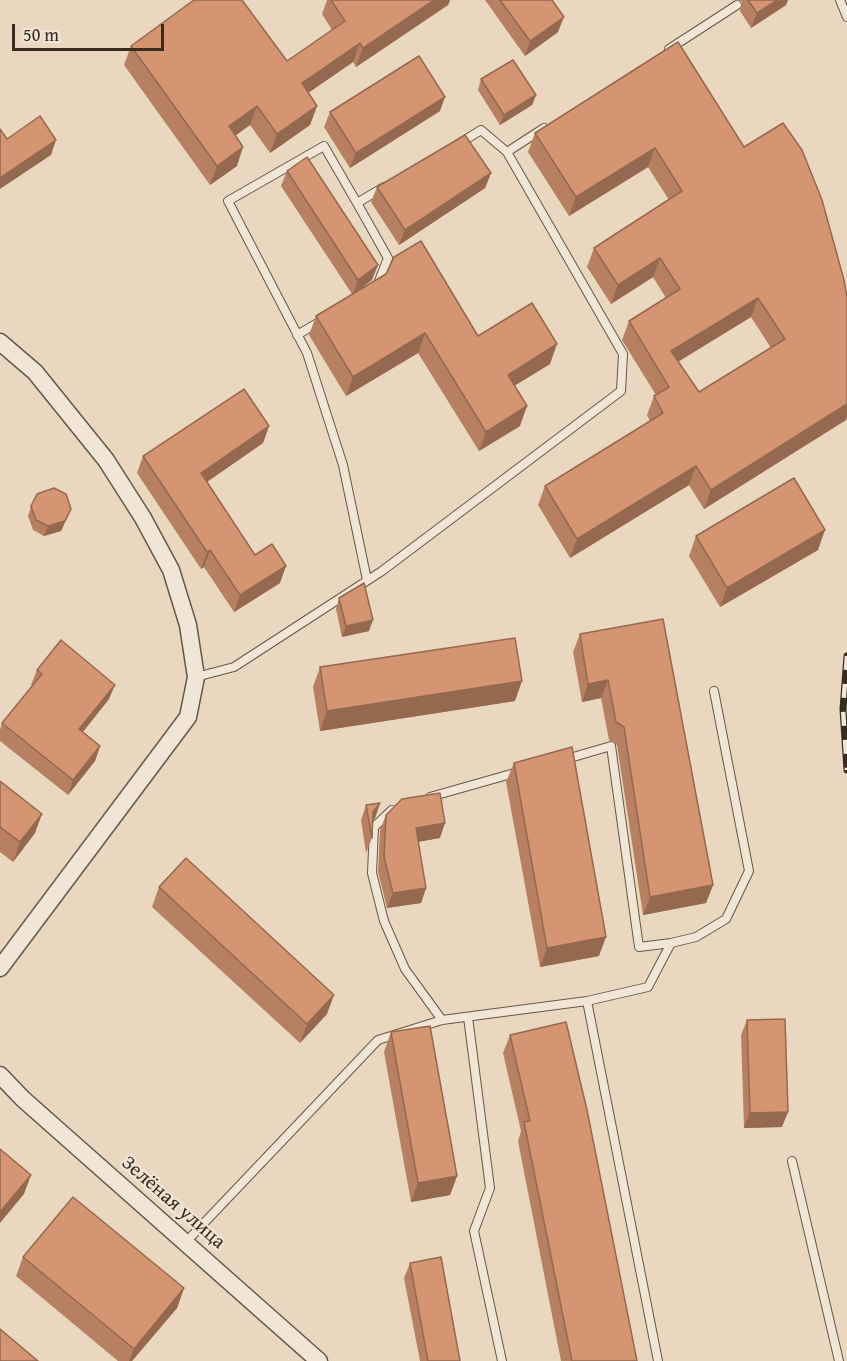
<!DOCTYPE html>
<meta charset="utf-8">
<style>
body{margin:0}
#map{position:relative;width:847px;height:1361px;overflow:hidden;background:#e9d8bf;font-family:"Gentium Book Plus",serif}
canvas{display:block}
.scale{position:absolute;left:12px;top:24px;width:152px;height:27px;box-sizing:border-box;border:3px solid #382d1d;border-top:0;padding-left:8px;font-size:18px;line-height:21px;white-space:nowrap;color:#382d1d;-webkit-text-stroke:4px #f1e6d5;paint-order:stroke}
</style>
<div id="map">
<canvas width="847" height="1361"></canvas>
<div class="scale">50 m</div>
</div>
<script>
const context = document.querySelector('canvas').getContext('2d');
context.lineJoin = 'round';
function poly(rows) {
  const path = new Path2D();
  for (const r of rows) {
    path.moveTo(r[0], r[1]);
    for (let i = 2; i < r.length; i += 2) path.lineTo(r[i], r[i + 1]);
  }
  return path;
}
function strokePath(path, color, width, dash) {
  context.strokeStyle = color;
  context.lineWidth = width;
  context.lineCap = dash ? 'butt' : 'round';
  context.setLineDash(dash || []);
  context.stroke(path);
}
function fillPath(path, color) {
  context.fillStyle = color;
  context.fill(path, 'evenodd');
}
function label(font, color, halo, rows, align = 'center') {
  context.font = font + ' "Gentium Book Plus",serif';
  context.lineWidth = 4.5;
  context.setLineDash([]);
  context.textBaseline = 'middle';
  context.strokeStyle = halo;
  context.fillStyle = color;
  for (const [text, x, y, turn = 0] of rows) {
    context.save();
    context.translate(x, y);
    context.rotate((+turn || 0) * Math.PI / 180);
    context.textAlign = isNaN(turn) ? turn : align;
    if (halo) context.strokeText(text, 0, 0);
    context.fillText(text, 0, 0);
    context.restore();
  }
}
const lane = poly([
 [840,0,847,17],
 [669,49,737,5],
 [460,143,481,130,507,152],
 [357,203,388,258,377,286],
 [297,335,321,321],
 [367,580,343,465,307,353,228,201,324,146,357,203,384,187],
 [196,677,234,667,382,571,621,391,623,354,507,152,544,128],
 [563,760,611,746,639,947,671,943],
 [430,797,518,772],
 [392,810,374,827,372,873,384,921,405,969,442,1020],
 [587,1001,658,1361],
 [468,1017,490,1188,474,1231,502,1361],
 [792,1161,839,1361],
 [185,1243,378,1040,442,1020,587,1001,648,987,671,943,696,937,726,919,749,871,714,691]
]);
const street = poly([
 [0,342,35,372,106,460,143,518,171,570,188,625,196,677,188,717,0,968],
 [0,1075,23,1099,319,1361]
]);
strokePath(lane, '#645846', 10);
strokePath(street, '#645846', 19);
strokePath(lane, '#f1e6d5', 8);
strokePath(street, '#f1e6d5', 16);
const rail = poly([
 [847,656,843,709,847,770]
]);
strokePath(rail, '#382d1d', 7);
strokePath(rail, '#f1e6d5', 4.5, [14]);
fillPath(poly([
 [327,0,450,0,448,5,356,67,353,62,308,93,317,106,310,125,270,153,250,125,235,136,237,166,210,185,124,65,131,46,287,61,332,30,322,14],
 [485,0,552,0,558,32,525,56],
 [732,0,788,0,786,5,751,28,740,11,742,4,742,1],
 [481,79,536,95,532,105,500,125,478,90],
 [440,111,350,168,324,127,330,112],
 [535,133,744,147,847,297,847,416,846,420,704,509,689,485,570,558,538,505,545,486,650,421,647,415,654,396,656,395,622,340,629,321,666,298,653,277,611,304,587,267,594,248,669,200,648,167,569,216,528,152],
 [751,317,771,348,699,392,678,362],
 [287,171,372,280,355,293,478,336,550,364,514,386,520,426,479,451,418,353,346,396,309,335,316,316,352,294,281,186],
 [491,173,485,188,399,245,371,202,377,187],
 [269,426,263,443,207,482,255,555,280,583,234,612,204,567,201,569,137,473,143,456],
 [31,506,71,509,61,531,44,536,33,530,28,516],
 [696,536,818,550,720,607,689,556],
 [339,598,369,631,342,637,336,609],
 [663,619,713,885,706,903,643,915,617,745,609,740,601,698,582,702,573,652,580,634],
 [320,667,515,701,320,731,313,687],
 [37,670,109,699,83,732,100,746,95,761,68,795,0,741,0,730,2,723,33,686,31,685],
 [514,763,599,956,540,967,506,782],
 [0,781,35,833,13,862,0,852],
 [380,803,375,818,373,820,372,838,366,853,361,820,366,805],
 [386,815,440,838,418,842,426,888,421,903,387,908,378,872,380,830],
 [159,887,327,1014,300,1043,152,907],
 [747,1020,782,1127,744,1128,741,1035],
 [391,1032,457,1176,450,1195,411,1202,384,1052],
 [510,1035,637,1361,561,1361,518,1141,521,1131,503,1053],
 [23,1257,184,1288,177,1308,132,1361,118,1361,16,1276],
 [410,1263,460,1361,420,1361,404,1278]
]), '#b78062');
fillPath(poly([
 [434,0,450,0,448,5,356,67,363,48],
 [777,0,788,0,786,5,751,28,757,13],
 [564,17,558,32,525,56,530,41],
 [360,43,353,62,295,102,302,83],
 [536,95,532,105,500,125,504,115],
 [445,97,440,111,350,168,356,153],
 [257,106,250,125,222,145,229,126],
 [317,106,310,125,270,153,277,134],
 [56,140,51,155,0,189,0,178],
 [243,147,237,166,210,185,217,166],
 [655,148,648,167,569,216,576,197],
 [491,173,485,188,399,245,405,230],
 [660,258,653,277,611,304,618,285],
 [378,265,372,280,353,294,358,280],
 [758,298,751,317,664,370,671,351],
 [425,333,418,353,346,396,353,377],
 [557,344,550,364,501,394,508,375],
 [847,404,847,416,846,420,704,509,711,490],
 [527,406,520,426,479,451,486,432],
 [269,426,263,443,195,490,201,473],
 [696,466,689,485,570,558,577,539],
 [71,509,61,531,44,536,48,526],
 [825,530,818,550,720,607,727,588],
 [210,550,204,567,201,569,207,552],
 [286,566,280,583,234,612,240,595],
 [373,620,369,631,342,637,346,626],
 [608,680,601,698,582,702,588,684],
 [522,681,515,701,320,731,327,711],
 [115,685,109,699,73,744,79,729],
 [100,746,95,761,68,795,73,780],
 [380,803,375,818,370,824,373,812],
 [42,814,35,833,13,862,20,842],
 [445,823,440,838,411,843,416,828],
 [713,885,706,903,643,915,650,897],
 [426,888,421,903,387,908,393,893],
 [606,937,599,956,540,967,547,948],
 [334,995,327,1014,300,1043,307,1024],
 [788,1112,782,1127,744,1128,750,1113],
 [31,1175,24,1194,0,1223,0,1212],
 [457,1176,450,1195,411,1202,418,1183],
 [184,1288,177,1308,132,1361,129,1361,134,1349]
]), '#956850');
const building = poly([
 [194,0,242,0,287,61,345,21,331,0,434,0,363,48,360,43,302,83,317,106,277,134,257,106,229,126,243,147,217,166,131,46,194,0],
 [500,0,552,0,564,17,530,41,500,0],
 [748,0,777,0,757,13,748,0],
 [678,42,744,147,783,123,802,150,822,200,844,280,847,297,847,404,711,490,696,466,577,539,545,486,663,413,654,396,669,387,629,321,680,289,660,258,618,285,594,248,682,191,655,148,576,197,535,133,678,42],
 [758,298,785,339,699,392,671,351,758,298],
 [419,56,445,97,356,153,330,112,419,56],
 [513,60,536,95,504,115,481,79,513,60],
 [40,116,56,140,0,178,0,129,7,139,40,116],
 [465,135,491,173,405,230,377,187,465,135],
 [307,157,378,265,358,280,287,171,307,157],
 [421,241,478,336,532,303,557,344,508,375,527,406,486,432,425,333,353,377,316,316,386,274,394,257,421,241],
 [244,389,269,426,201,473,255,555,272,544,286,566,240,595,210,550,207,552,143,456,244,389],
 [794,478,825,530,727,588,696,536,794,478],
 [54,488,66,494,71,509,65,521,48,526,36,520,31,506,37,494,54,488],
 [364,583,373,620,346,626,339,598,364,583],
 [663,619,713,885,650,897,624,727,616,722,608,680,588,684,580,634,663,619],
 [515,638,522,681,327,711,320,667,515,638],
 [61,640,115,685,79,729,100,746,73,780,2,723,42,674,37,670,61,640],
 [572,747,606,937,547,948,514,763,572,747],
 [0,781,42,814,20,842,0,827,0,781],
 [440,793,445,823,416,828,426,888,393,893,384,857,386,815,402,799,440,793],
 [380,803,373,812,372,838,366,805,380,803],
 [186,858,334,995,307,1024,159,887,186,858],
 [785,1019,788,1112,750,1113,747,1020,785,1019],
 [566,1022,587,1110,637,1361,572,1361,524,1122,530,1121,510,1035,566,1022],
 [430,1026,457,1176,418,1183,391,1032,430,1026],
 [0,1149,31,1175,0,1212,0,1149],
 [73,1197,184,1288,134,1349,23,1257,73,1197],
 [441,1257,460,1361,428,1361,410,1263,441,1257],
 [0,1329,38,1361,0,1361,0,1329]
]);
fillPath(building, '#d59572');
strokePath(building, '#956850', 1.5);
label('20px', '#382d1d', '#f1e6d5', [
 ["Зелёная улица",173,1203,41]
]);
</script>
